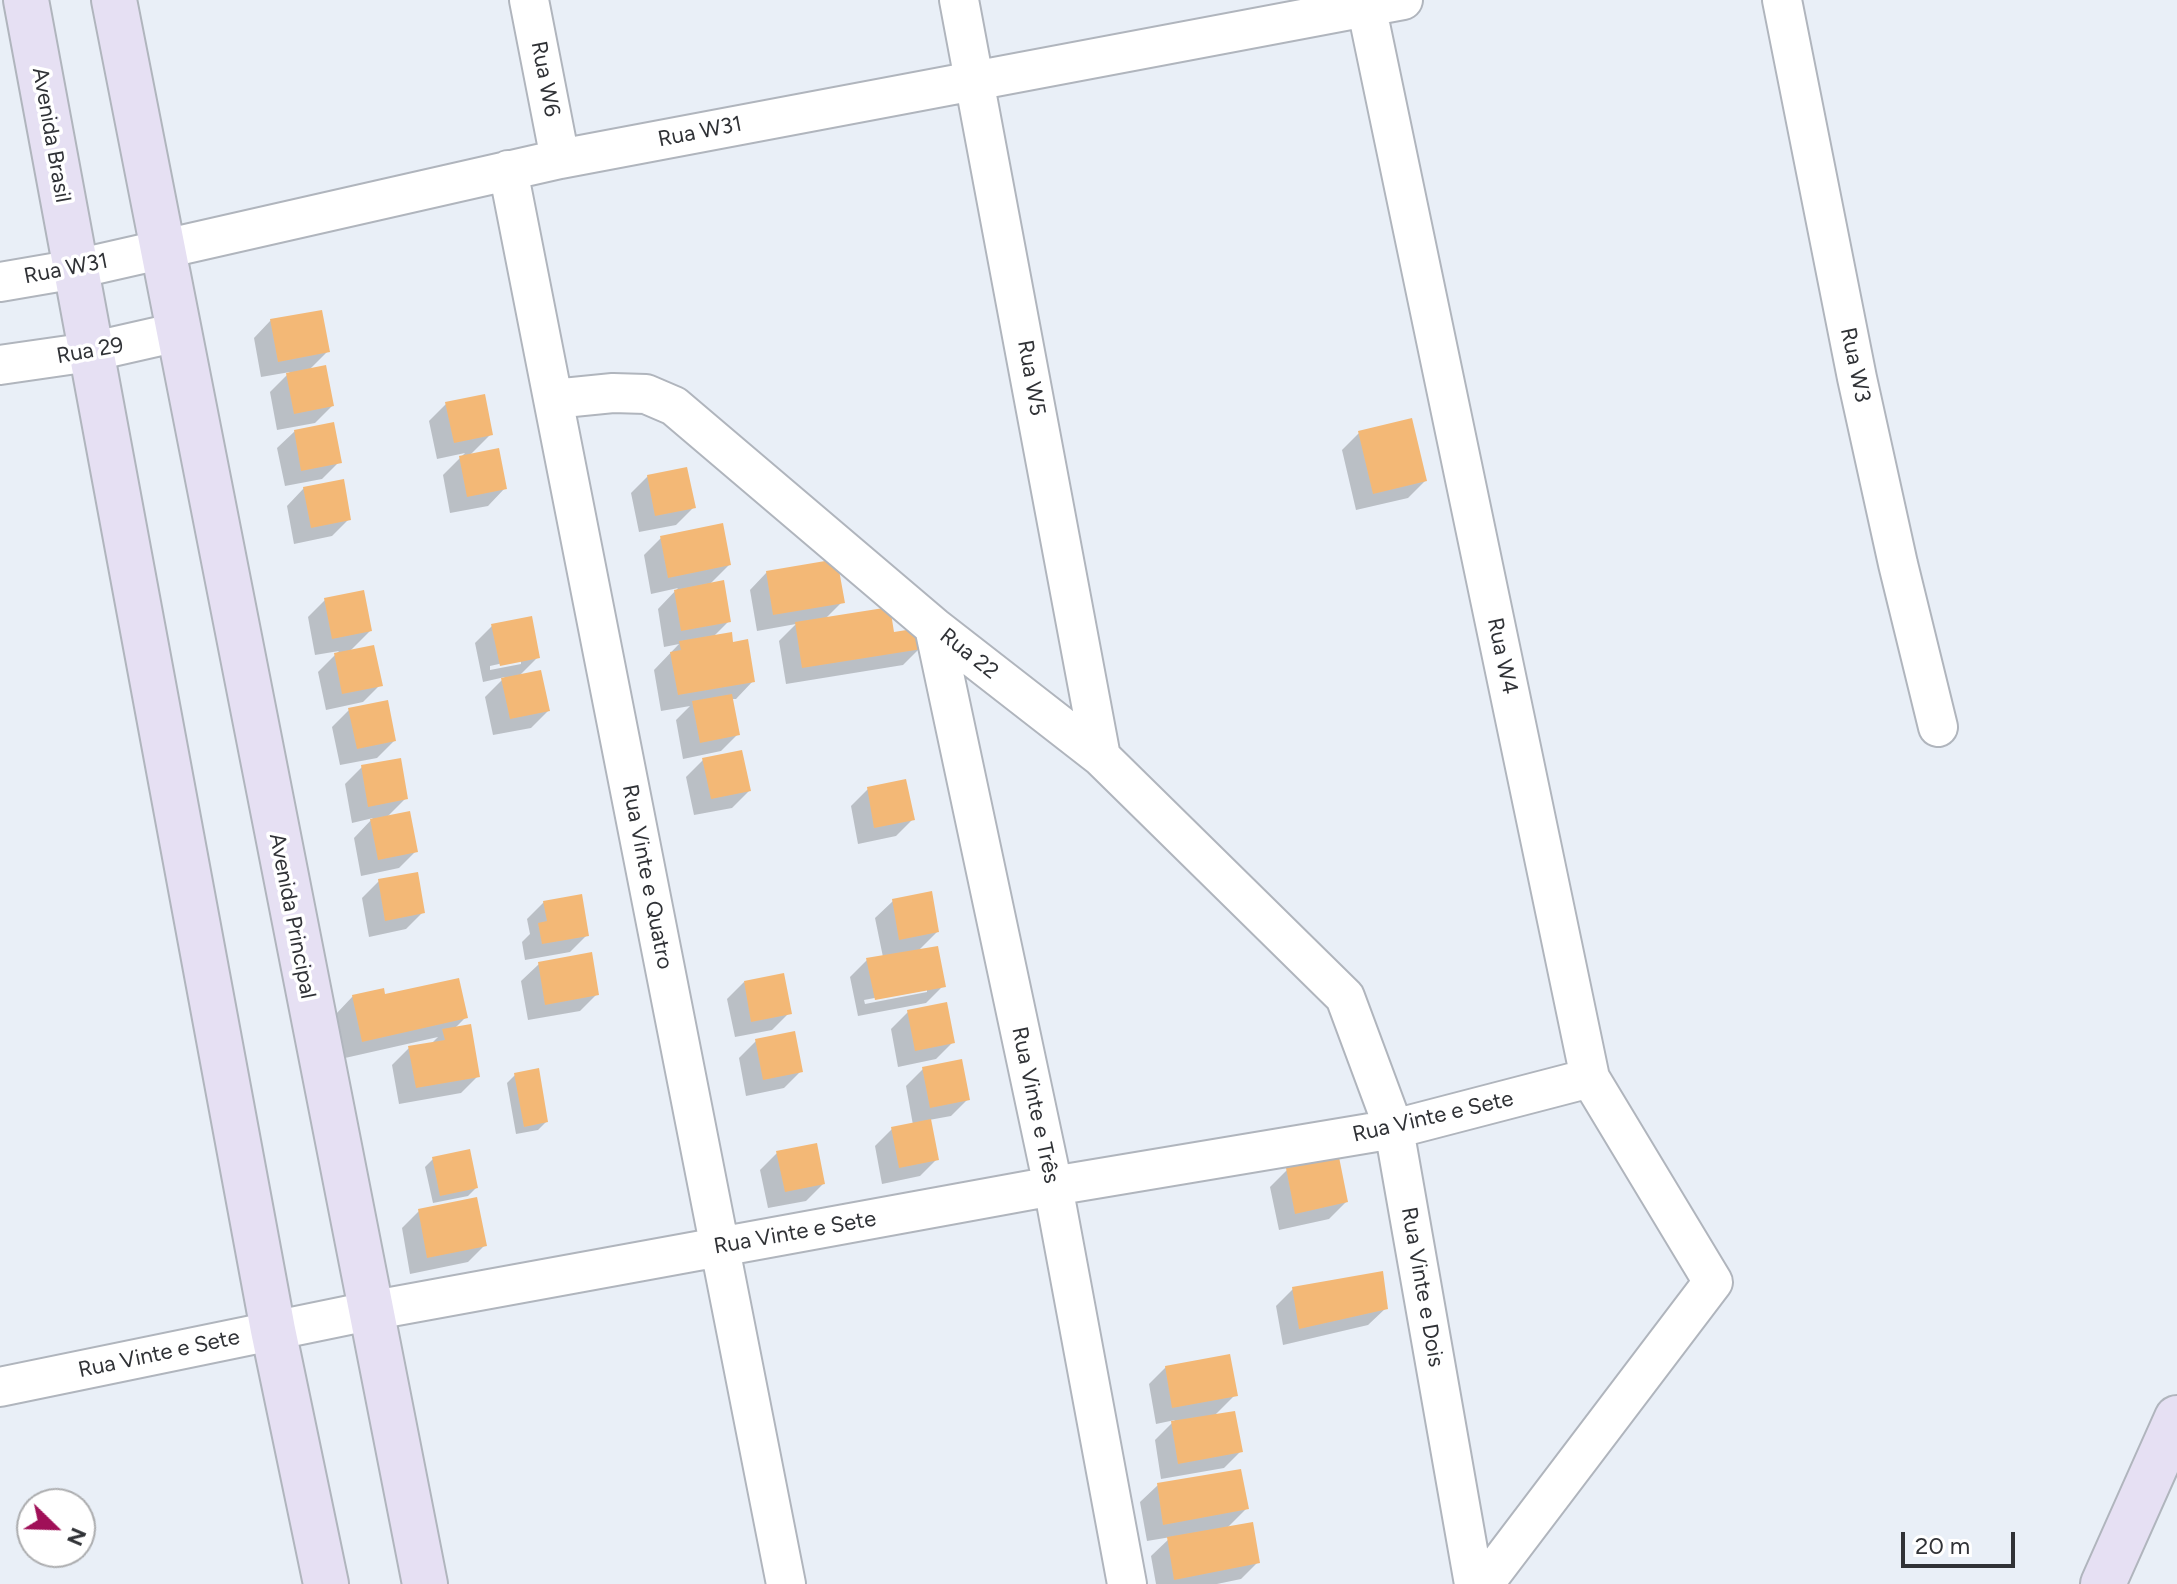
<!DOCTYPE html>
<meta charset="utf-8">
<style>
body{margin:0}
#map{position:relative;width:2177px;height:1584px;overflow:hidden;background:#e9eff7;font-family:Figtree,sans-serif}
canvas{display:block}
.north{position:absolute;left:16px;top:1488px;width:80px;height:80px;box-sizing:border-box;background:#fff;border:2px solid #acadaf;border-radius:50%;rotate:113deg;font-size:22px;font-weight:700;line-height:32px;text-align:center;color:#303236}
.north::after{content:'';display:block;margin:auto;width:28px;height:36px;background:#a01058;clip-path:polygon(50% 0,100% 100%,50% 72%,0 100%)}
.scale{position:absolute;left:1901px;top:1532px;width:114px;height:36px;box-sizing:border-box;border:4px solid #303236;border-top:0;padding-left:10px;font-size:24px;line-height:28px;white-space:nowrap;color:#303236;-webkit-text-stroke:6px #fff;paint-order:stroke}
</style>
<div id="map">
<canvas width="2177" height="1584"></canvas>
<div class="north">N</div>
<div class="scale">20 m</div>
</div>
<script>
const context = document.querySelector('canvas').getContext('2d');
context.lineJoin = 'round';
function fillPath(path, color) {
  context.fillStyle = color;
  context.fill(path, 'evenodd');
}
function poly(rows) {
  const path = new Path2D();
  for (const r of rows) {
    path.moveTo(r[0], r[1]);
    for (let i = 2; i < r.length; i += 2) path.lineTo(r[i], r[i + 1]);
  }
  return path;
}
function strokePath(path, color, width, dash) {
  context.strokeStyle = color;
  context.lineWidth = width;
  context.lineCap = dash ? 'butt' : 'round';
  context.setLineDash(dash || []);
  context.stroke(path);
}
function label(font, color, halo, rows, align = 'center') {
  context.font = font + ' Figtree,sans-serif';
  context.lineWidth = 7;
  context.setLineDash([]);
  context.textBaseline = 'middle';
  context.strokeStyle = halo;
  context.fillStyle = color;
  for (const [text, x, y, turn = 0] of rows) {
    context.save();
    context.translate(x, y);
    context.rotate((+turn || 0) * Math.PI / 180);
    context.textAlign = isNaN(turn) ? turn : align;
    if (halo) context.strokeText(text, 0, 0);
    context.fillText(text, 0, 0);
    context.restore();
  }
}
fillPath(poly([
 [271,320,328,351,308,371,332,406,315,423,277,430,270,392,290,372,261,377,254,338],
 [446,404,491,434,469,456,505,488,488,506,450,513,443,475,465,453,437,459,429,421],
 [295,431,339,462,322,479,285,486,277,448],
 [1359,433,1425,481,1408,498,1356,510,1342,450],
 [648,476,693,508,676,525,639,532,631,493],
 [304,488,349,519,332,536,294,544,287,506],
 [661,538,729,565,709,585,729,621,713,637,731,644,753,681,736,699,731,699,738,734,721,751,683,759,676,720,690,706,661,711,654,670,679,644,664,647,658,609,678,588,651,594,644,555],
 [767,572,842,602,825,619,893,634,920,648,903,665,786,684,779,641,796,624,757,631,750,590],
 [325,600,370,631,349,652,380,685,363,702,326,710,318,672,339,651,315,655,308,617],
 [492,626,538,657,518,677,548,711,531,728,493,735,485,697,505,677,483,682,475,643],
 [521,659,521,664,490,670,490,666],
 [349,710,394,741,377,758,340,765,332,727],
 [703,760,749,791,732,808,694,815,686,777],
 [362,767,406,798,387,817,416,851,399,868,361,876,354,838,373,818,352,823,345,784],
 [868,789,913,819,896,836,858,844,851,806],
 [379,881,423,912,406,929,369,937,362,898],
 [893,901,937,932,917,952,943,986,926,1003,858,1016,850,977,867,960,883,957,875,918],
 [927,988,927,992,865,1004,864,1000],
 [544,902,587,935,570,952,525,960,522,942,530,934,527,919],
 [539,964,597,994,580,1011,528,1020,521,981],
 [744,982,789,1013,772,1030,735,1037,727,999],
 [353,996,383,997,466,1017,454,1029,478,1076,461,1093,399,1104,392,1065,409,1048,430,1045,438,1037,345,1058,336,1014],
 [908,1012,953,1042,936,1059,898,1067,891,1029],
 [756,1041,801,1071,784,1088,746,1096,739,1058],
 [923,1069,968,1099,951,1116,929,1120,937,1159,920,1176,882,1184,875,1146,892,1129,913,1125,906,1086],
 [515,1075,546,1122,538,1130,516,1134,507,1083],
 [777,1153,823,1184,806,1201,768,1208,760,1170],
 [433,1159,476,1188,468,1196,433,1203,425,1167],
 [1287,1170,1346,1202,1329,1219,1279,1230,1270,1187],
 [419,1211,485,1245,468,1262,410,1274,402,1228],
 [1293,1289,1386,1308,1368,1325,1283,1345,1276,1306],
 [1166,1367,1235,1395,1214,1416,1241,1451,1224,1468,1161,1479,1155,1440,1175,1420,1156,1424,1149,1384],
 [1158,1485,1247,1508,1226,1529,1258,1562,1241,1579,1217,1584,1156,1584,1151,1556,1171,1537,1147,1541,1140,1502]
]), '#0003');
fillPath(poly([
 [322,310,330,352,278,362,270,319],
 [326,365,334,406,294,414,286,373],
 [485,394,493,435,454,443,445,402],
 [1412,418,1427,481,1373,494,1358,431],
 [334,422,342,463,301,471,294,430],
 [499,448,507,489,467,497,459,456],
 [687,467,696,508,655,516,647,475],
 [344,479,351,520,311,528,303,487],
 [723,523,731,565,668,578,660,536],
 [837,559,845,603,773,615,766,571],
 [724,580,731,622,681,631,674,590],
 [364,590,372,631,332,639,324,598],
 [890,607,894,632,919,628,922,649,802,668,795,622],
 [532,616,540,658,500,666,491,624],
 [732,632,733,642,748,639,755,682,678,695,670,652,681,650,679,641],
 [374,645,383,686,342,694,334,653],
 [541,670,550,711,510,719,501,678],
 [732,694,740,735,700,743,692,701],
 [388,700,396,741,357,749,348,708],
 [742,750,751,791,711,799,702,758],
 [401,758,408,799,368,807,361,765],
 [906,779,915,820,874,828,867,787],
 [410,811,418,852,378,860,370,819],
 [418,872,425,913,385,921,378,879],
 [932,891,939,932,899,940,892,899],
 [582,894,589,936,542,944,538,923,547,921,543,901],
 [938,946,946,987,875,1000,866,958],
 [592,952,599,995,545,1005,538,962],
 [784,973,792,1014,751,1022,744,981],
 [459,978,468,1018,362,1042,352,995,384,988,385,994],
 [947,1002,955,1043,915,1051,907,1010],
 [471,1024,480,1077,416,1088,408,1046,445,1040,442,1029],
 [795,1031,803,1072,763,1080,755,1039],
 [962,1059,970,1100,930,1108,922,1067],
 [539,1068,548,1122,524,1127,514,1073],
 [931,1119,939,1160,899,1168,891,1127],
 [817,1143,825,1184,785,1192,776,1151],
 [470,1149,478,1188,440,1196,432,1157],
 [1339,1157,1348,1202,1295,1214,1286,1168],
 [477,1197,487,1246,427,1258,418,1209],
 [1383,1271,1388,1309,1299,1329,1292,1287],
 [1230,1354,1238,1396,1172,1408,1165,1366],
 [1235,1411,1243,1452,1178,1464,1171,1421],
 [1241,1469,1249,1509,1163,1525,1157,1483],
 [1253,1522,1260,1563,1174,1580,1167,1537]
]), '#f3b876');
const street = poly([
 [529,0,560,159],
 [959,0,1101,757],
 [1365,0,1590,1078,1713,1282,1484,1584],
 [1782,0,1857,378,1898,564,1938,727],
 [508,170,786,1584],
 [0,282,76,269,560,159,1403,0],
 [0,365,90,352,178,332],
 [553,399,613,393,646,394,674,406,934,627,1101,757,1345,997,1394,1129,1474,1584],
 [934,627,1053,1186,1127,1584],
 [0,1387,369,1311,1053,1186,1394,1129,1590,1078]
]);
const secondary = poly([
 [26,0,273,1330,326,1584],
 [114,0,425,1584],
 [2103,1584,2177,1418]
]);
strokePath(street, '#b0b5bd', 42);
strokePath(secondary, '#b0b5bd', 48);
strokePath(street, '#fff', 38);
strokePath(secondary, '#e6e0f3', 44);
label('22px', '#303236', '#fff', [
 ["Rua W6",545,79,79],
 ["Rua W31",700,132,-11],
 ["Avenida Brasil",51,135,80],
 ["Rua W31",66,269,-11],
 ["Rua 29",90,351,-10],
 ["Rua W3",1855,365,78],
 ["Rua W5",1031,378,80],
 ["Rua 22",969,654,38],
 ["Rua W4",1502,656,78],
 ["Rua Vinte e Quatro",647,877,79],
 ["Avenida Principal",292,916,79],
 ["Rua Vinte e Três",1035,1105,78],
 ["Rua Vinte e Sete",1433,1117,-13],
 ["Rua Vinte e Sete",795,1233,-10],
 ["Rua Vinte e Dois",1422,1287,80],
 ["Rua Vinte e Sete",159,1354,-12]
]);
</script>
